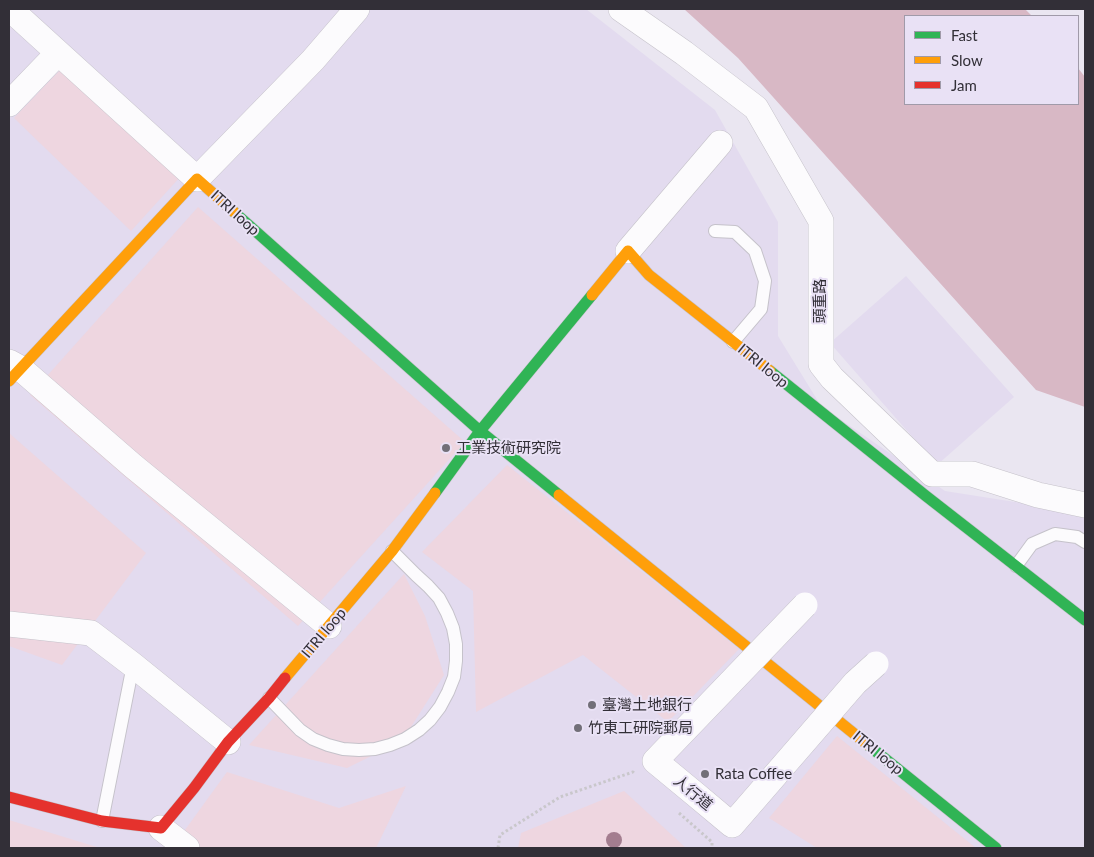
<!DOCTYPE html>
<meta charset="utf-8">
<style>
body{margin:0}
#map{position:relative;width:1094px;height:857px;overflow:hidden;background:#eae6f1;font-family:Lato,sans-serif}
canvas{display:block}
.frame{position:absolute;inset:0;border:10px solid #322f37;pointer-events:none}
.legend{position:absolute;left:904px;top:15px;width:175px;height:90px;box-sizing:border-box;background:#e9e1f5;border:1px solid #a09aa9;margin:0;padding:6px 9px;list-style:none;font-size:15px;color:#322f37}
.legend li{display:flex;align-items:center;gap:10px;height:25px}
.legend b{width:25px;border:1px solid #a09aa9}
</style>
<div id="map">
<canvas width="1094" height="857"></canvas>
<div class="frame"></div>
<ul class="legend">
<li><b style="height:6px;background:#30b455"></b>Fast</li>
<li><b style="height:6px;background:#ff9f0a"></b>Slow</li>
<li><b style="height:6px;background:#e5322d"></b>Jam</li>
</ul>
</div>
<script>
const context = document.querySelector('canvas').getContext('2d');
context.lineJoin = 'round';
function fillPath(path, color) {
  context.fillStyle = color;
  context.fill(path, 'evenodd');
}
function poly(rows) {
  const path = new Path2D();
  for (const r of rows) {
    path.moveTo(r[0], r[1]);
    for (let i = 2; i < r.length; i += 2) path.lineTo(r[i], r[i + 1]);
  }
  return path;
}
function strokePath(path, color, width, dash) {
  context.strokeStyle = color;
  context.lineWidth = width;
  context.lineCap = dash ? 'butt' : 'round';
  context.setLineDash(dash || []);
  context.stroke(path);
}
function label(font, color, halo, rows, align = 'center') {
  context.font = font + ' Lato,"Noto Sans TC",sans-serif';
  context.lineWidth = 4;
  context.setLineDash([]);
  context.textBaseline = 'middle';
  context.strokeStyle = halo;
  context.fillStyle = color;
  for (const [text, x, y, turn = 0] of rows) {
    context.save();
    context.translate(x, y);
    context.rotate((+turn || 0) * Math.PI / 180);
    context.textAlign = isNaN(turn) ? turn : align;
    if (halo) context.strokeText(text, 0, 0);
    context.fillText(text, 0, 0);
    context.restore();
  }
}
fillPath(poly([
 [9,9,586,9,715,110,778,222,778,336,821,406,945,491,1085,513,1085,848,9,848],
 [906,276,1014,397,937,465,830,343]
]), '#e3dbef');
fillPath(poly([
 [61,69,181,176,131,231,14,118],
 [198,207,465,442,298,626,30,395],
 [9,433,146,553,62,665,9,646],
 [507,465,739,649,668,722,583,655,476,712,473,591,422,552],
 [404,574,425,616,444,675,402,741,347,768,249,745],
 [837,736,976,848,817,848,769,818],
 [227,772,339,808,406,786,376,848,185,848,177,841],
 [624,791,686,848,518,848,521,833],
 [9,820,100,848,9,848]
]), '#eed6e0');
fillPath(poly([
 [684,9,1025,9,1032,16,905,16,905,104,1078,104,1078,68,1085,77,1085,407,1036,390,738,58]
]), '#d8b8c5');
const lane = poly([
 [715,231,735,232,755,251,765,281,761,309,733,342],
 [1016,566,1032,544,1055,534,1077,537,1085,542],
 [269,698,300,730,313,739,328,745,343,749,359,750,375,749,390,745,405,739,419,730,430,720,440,707,448,692,454,677,456,661,456,644,453,628,447,613,439,598,428,586,416,575,392,551],
 [102,821,133,665]
]);
const street = poly([
 [10,9,197,179,313,60,357,9],
 [621,9,684,53,756,108,821,221,821,364,832,378,932,474,972,474,1038,495,1085,505],
 [9,104,58,53],
 [628,251,720,143],
 [9,362,20,368,133,466,329,626],
 [9,624,91,633,133,665,228,742],
 [161,828,187,848]
]);
const fast = poly([
 [234,212,480,431,559,495],
 [770,371,926,496,1085,620],
 [435,493,480,431,592,295],
 [868,745,996,848]
]);
const slow = poly([
 [592,295,628,251,649,275,770,371],
 [9,381,197,179,234,212],
 [559,495,868,745],
 [285,678,392,551,435,493]
]);
const jam = poly([
 [9,797,102,821,161,828,194,788,228,742,269,698,285,678]
]);
strokePath(lane, '#c5c2ca', 14);
strokePath(street, '#c5c2ca', 26);
strokePath(fast, '#c5c2ca', 12);
strokePath(slow, '#c5c2ca', 12);
strokePath(jam, '#c5c2ca', 12);
strokePath(poly([
 [679,813,712,842,712,848],
 [498,848,500,835,560,797,633,772,635,774]
]), '#c9c7cb', 3, [2.5, 2.5]);
strokePath(lane, '#fcfbfd', 12);
strokePath(street, '#fcfbfd', 25);
strokePath(fast, '#30b455', 11);
strokePath(slow, '#ff9f0a', 11);
strokePath(jam, '#e5322d', 11);
const streetBridge = poly([
 [805,605,655,761,695,794,732,825,855,683,876,664]
]);
strokePath(streetBridge, '#c5c2ca', 26, []);
strokePath(streetBridge, '#fcfbfd', 25);
context.fillStyle = '#a37d8f';
for (const [x, y] of [
 [614,840]
]) {
  context.beginPath();
  context.arc(x, y, 8, 0, 2 * Math.PI);
  context.fill();
}
for (const [x, y, r, color] of [
 [446,448,5,"#726f78"],
 [592,705,5,"#726f78"],
 [578,728,5,"#726f78"],
 [705,774,5,"#726f78"]
]) {
  const dot = new Path2D();
  dot.arc(x, y, r, 0, 2 * Math.PI);
  context.fillStyle = color;
  context.fill(dot);
  strokePath(dot, '#e9e1f5', 2);
}
label('15px', '#322f37', '#e9e1f5', [
 ["ITRI loop",235,213,42],
 ["頭重路",820,301,-90],
 ["ITRI loop",763,366,39],
 ["ITRI loop",324,633,-50],
 ["ITRI loop",878,753,39],
 ["人行道",693,793,39]
]);
label('15px', '#322f37', '#e9e1f5', [
 ["工業技術研究院",456,448],
 ["臺灣土地銀行",602,705],
 ["竹東工研院郵局",588,728],
 ["Rata Coffee",715,774]
], 'left');
</script>
